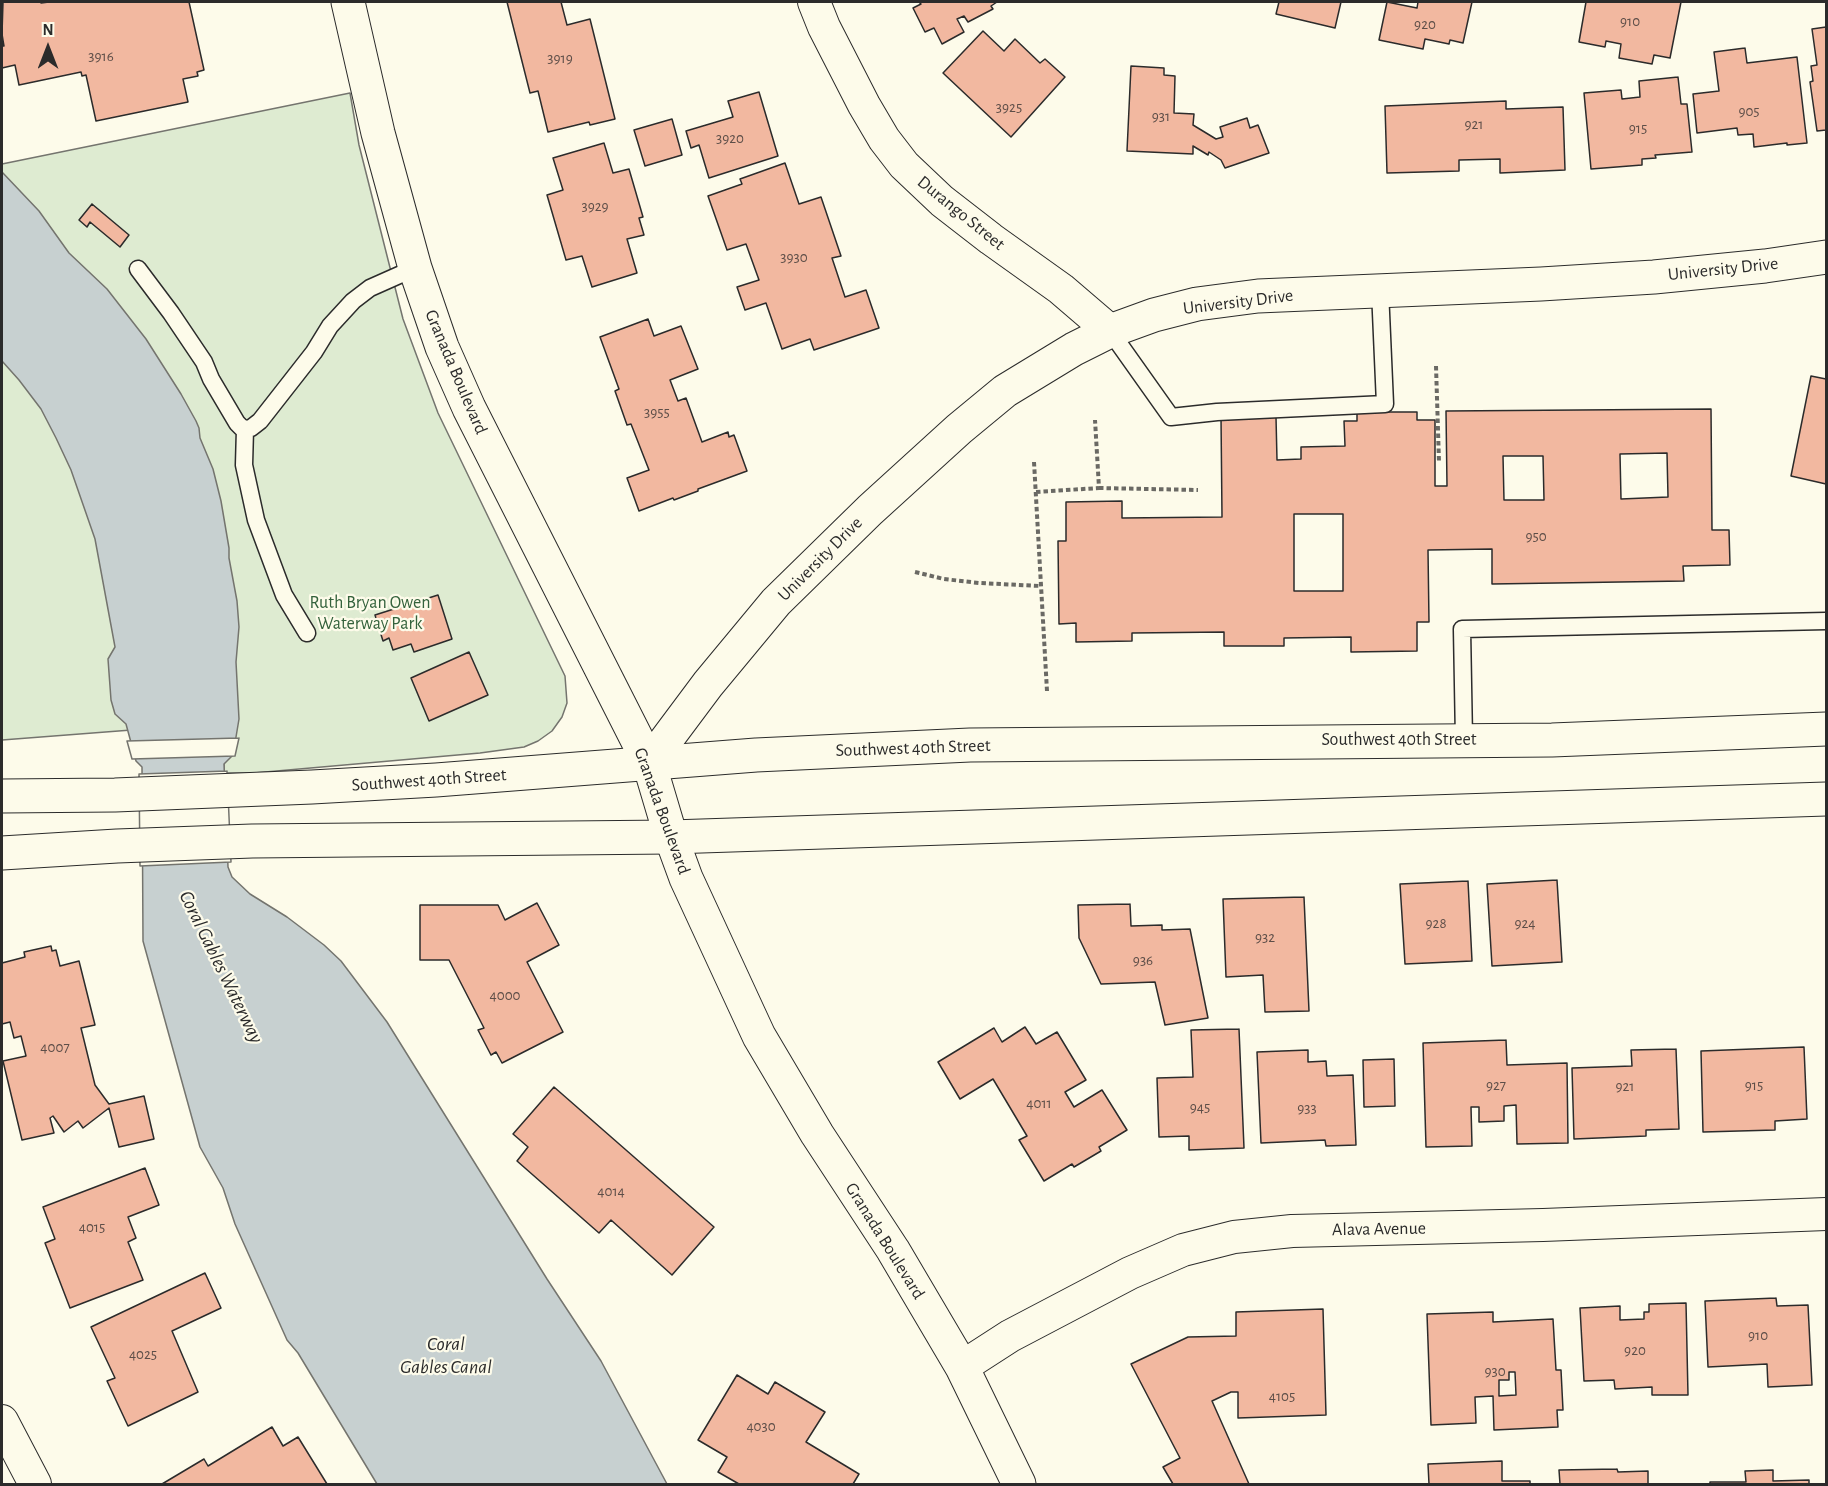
<!DOCTYPE html>
<style>
body{margin:0}
#map{position:relative;width:1828px;height:1486px;overflow:hidden;background:#fdfbea;font-family:"Alegreya Sans",sans-serif}
canvas{display:block}
.frame{position:absolute;inset:0;border:3px solid #2b2b2b;pointer-events:none}
.north{position:absolute;left:18px;top:18px;width:60px;height:60px;-webkit-text-stroke:4px #fdfbea;paint-order:stroke;rotate:0deg;font-size:16px;font-weight:700;line-height:24px;text-align:center;color:#2b2b2b}
.north::after{content:'';display:block;margin:auto;width:21px;height:27px;background:#2b2b2b;clip-path:polygon(50% 0,100% 100%,50% 72%,0 100%)}
</style>
<div id="map">
<canvas width="1828" height="1486"></canvas>
<div class="frame"></div>
<div class="north">N</div>
</div>
<script>
const context = document.querySelector('canvas').getContext('2d');
context.lineJoin = 'round';
function fillPath(path, color) {
  context.fillStyle = color;
  context.fill(path, 'evenodd');
}
function poly(rows) {
  const path = new Path2D();
  for (const r of rows) {
    path.moveTo(r[0], r[1]);
    for (let i = 2; i < r.length; i += 2) path.lineTo(r[i], r[i + 1]);
  }
  return path;
}
function strokePath(path, color, width, dash) {
  context.strokeStyle = color;
  context.lineWidth = width;
  context.lineCap = dash ? 'butt' : 'round';
  context.setLineDash(dash || []);
  context.stroke(path);
}
function label(font, color, halo, rows, align = 'center') {
  context.font = font + ' "Alegreya Sans",sans-serif';
  context.lineWidth = 4.5;
  context.setLineDash([]);
  context.textBaseline = 'middle';
  context.strokeStyle = halo;
  context.fillStyle = color;
  for (const [text, x, y, turn = 0] of rows) {
    context.save();
    context.translate(x, y);
    context.rotate((+turn || 0) * Math.PI / 180);
    context.textAlign = isNaN(turn) ? turn : align;
    if (halo) context.strokeText(text, 0, 0);
    context.fillText(text, 0, 0);
    context.restore();
  }
}
const green = poly([
 [350,93,359,145,403,319,438,413,565,676,567,703,562,717,552,731,538,741,524,747,480,753,254,773,224,773,224,764,235,722,2,740,2,164,350,93]
]);
fillPath(green, '#deebd1');
strokePath(green, '#74746e', 1.5);
const water = poly([
 [2,172,39,211,69,253,107,289,146,339,181,394,196,421,199,428,200,438,213,469,221,501,229,548,229,558,237,601,239,627,236,662,239,719,233,755,224,764,228,867,232,877,250,894,287,917,324,945,341,961,387,1022,547,1279,601,1361,667,1484,377,1484,298,1353,287,1340,235,1224,223,1188,200,1147,143,941,142,767,136,761,126,724,115,714,111,700,108,659,115,647,95,539,71,470,56,438,41,409,19,380,2,361,2,172]
]);
fillPath(water, '#c7d0d0');
strokePath(water, '#74746e', 1.5);
const pier = poly([
 [239,738,235,756,132,759,127,741,239,738],
 [227,771,231,862,140,866,139,774,227,771]
]);
fillPath(pier, '#fdfbea');
strokePath(pier, '#74746e', 1.5);
const building = poly([
 [3,2,41,2,41,3,49,2,189,2,204,70,197,72,198,76,183,79,188,102,96,121,86,75,82,76,81,72,19,85,15,65,2,68,2,46,4,46,2,34,3,2],
 [507,2,561,2,567,25,590,19,615,119,590,125,589,122,548,132,538,91,530,93,507,2],
 [919,2,997,2,991,6,993,9,968,22,964,16,957,19,964,32,942,44,934,28,925,32,913,8,921,4,919,2],
 [1279,2,1341,2,1335,28,1276,14,1279,2],
 [1387,2,1417,8,1418,2,1472,2,1463,43,1450,40,1449,44,1425,39,1423,49,1379,40,1387,2],
 [1586,2,1681,2,1670,58,1654,55,1652,64,1619,58,1621,44,1606,41,1605,47,1579,42,1586,2],
 [1826,27,1826,130,1817,131,1810,82,1813,81,1811,66,1817,65,1812,29,1826,27],
 [983,31,1004,51,1015,39,1040,63,1045,59,1065,77,1011,137,943,73,983,31],
 [1745,48,1747,63,1797,57,1807,143,1787,145,1787,143,1754,147,1753,134,1738,135,1737,128,1697,133,1693,94,1719,91,1714,52,1745,48],
 [1131,66,1164,68,1164,75,1175,76,1174,113,1194,114,1193,125,1216,139,1223,137,1220,127,1247,118,1250,128,1258,125,1269,153,1225,168,1221,160,1209,152,1208,155,1193,146,1193,154,1127,151,1131,66],
 [1678,77,1681,104,1687,104,1692,152,1655,155,1656,158,1642,159,1642,165,1591,169,1584,93,1621,90,1622,99,1640,97,1639,81,1678,77],
 [759,92,778,156,709,178,699,145,691,148,686,131,733,117,728,101,759,92],
 [1506,101,1506,109,1563,107,1565,170,1500,173,1500,159,1459,160,1459,171,1387,173,1385,106,1506,101],
 [672,119,682,155,645,166,634,130,672,119],
 [604,143,613,173,629,169,643,217,639,218,644,235,627,239,637,273,592,287,582,256,566,260,547,195,563,190,553,158,604,143],
 [785,163,799,204,821,197,841,256,832,258,845,297,866,290,879,328,814,350,810,339,782,349,766,303,745,310,737,287,759,280,746,244,727,250,708,196,742,184,740,179,785,163],
 [92,204,129,235,120,247,90,222,87,227,79,220,92,204],
 [648,319,654,336,681,326,698,369,670,380,678,401,686,398,702,442,728,432,729,437,734,435,747,471,698,489,698,491,674,500,673,498,639,511,627,478,649,470,631,424,627,425,615,391,619,389,600,337,648,319],
 [1811,376,1826,379,1826,484,1791,476,1811,376],
 [1711,409,1712,530,1729,530,1730,565,1683,566,1684,581,1492,584,1492,549,1428,550,1429,622,1417,622,1417,651,1351,652,1351,637,1284,638,1284,646,1224,646,1224,632,1132,633,1132,641,1076,642,1076,623,1059,624,1058,541,1066,541,1066,502,1122,501,1122,518,1222,517,1221,417,1276,417,1277,460,1301,459,1301,447,1345,446,1344,421,1357,421,1357,412,1417,412,1417,420,1435,420,1435,486,1447,486,1446,411,1711,409],
 [1667,453,1668,497,1621,499,1620,454,1667,453],
 [1503,456,1543,456,1544,500,1504,500,1503,456],
 [1294,514,1343,514,1343,591,1294,591,1294,514],
 [438,595,452,639,414,652,411,644,393,650,389,638,383,641,375,615,438,595],
 [469,652,488,695,429,721,411,678,469,652],
 [1557,880,1562,962,1492,966,1487,884,1557,880],
 [1468,881,1472,961,1405,964,1400,884,1468,881],
 [1304,897,1309,1011,1265,1012,1263,975,1226,977,1223,899,1304,897],
 [537,903,559,945,527,962,563,1032,502,1063,496,1052,491,1055,478,1030,484,1028,449,960,420,960,420,905,498,905,505,920,537,903],
 [1130,904,1131,926,1162,925,1162,930,1190,929,1208,1018,1165,1025,1155,982,1101,984,1079,938,1078,905,1130,904],
 [51,946,52,951,56,950,60,966,79,961,95,1025,81,1028,95,1085,109,1104,144,1096,154,1139,119,1147,109,1108,83,1128,78,1121,64,1132,53,1116,50,1118,54,1133,22,1140,3,1061,26,1056,21,1036,14,1038,10,1022,2,1024,2,963,25,957,24,952,51,946],
 [1025,1027,1036,1044,1057,1032,1086,1080,1065,1092,1074,1107,1102,1090,1127,1130,1099,1147,1101,1151,1074,1167,1072,1164,1044,1181,1019,1140,1027,1136,993,1079,960,1099,938,1062,994,1028,1002,1042,1025,1027],
 [1239,1029,1244,1148,1189,1150,1189,1136,1159,1137,1157,1078,1193,1077,1191,1030,1239,1029],
 [1506,1040,1507,1065,1567,1063,1568,1143,1517,1144,1516,1105,1504,1106,1504,1121,1479,1122,1479,1107,1471,1107,1472,1146,1426,1147,1423,1043,1506,1040],
 [1804,1047,1807,1119,1775,1121,1775,1130,1703,1132,1701,1051,1804,1047],
 [1676,1049,1679,1129,1646,1130,1646,1136,1574,1139,1572,1068,1632,1066,1631,1050,1676,1049],
 [1308,1050,1308,1062,1326,1061,1327,1076,1353,1075,1356,1145,1326,1146,1325,1140,1261,1143,1257,1052,1308,1050],
 [1394,1059,1395,1106,1364,1107,1363,1060,1394,1059],
 [554,1087,714,1227,672,1275,611,1220,599,1233,517,1161,528,1147,513,1134,554,1087],
 [145,1168,159,1205,128,1217,136,1238,128,1242,143,1280,70,1308,45,1243,55,1239,43,1207,145,1168],
 [205,1273,221,1308,172,1331,198,1392,128,1426,107,1381,115,1378,91,1327,205,1273],
 [1776,1298,1777,1306,1808,1305,1812,1385,1768,1387,1767,1364,1708,1367,1705,1301,1776,1298],
 [1686,1303,1688,1395,1652,1395,1652,1387,1615,1389,1614,1380,1584,1381,1580,1308,1620,1306,1620,1320,1644,1319,1644,1312,1649,1312,1649,1304,1686,1303],
 [1323,1309,1326,1415,1238,1418,1238,1392,1231,1392,1212,1401,1249,1484,1173,1484,1163,1467,1180,1458,1131,1364,1188,1337,1236,1336,1236,1312,1323,1309],
 [1493,1312,1493,1322,1553,1319,1556,1370,1561,1370,1563,1410,1557,1410,1558,1427,1494,1430,1493,1396,1475,1397,1476,1423,1431,1425,1427,1314,1493,1312],
 [1509,1372,1515,1372,1516,1395,1499,1396,1499,1380,1509,1380,1509,1372],
 [737,1375,768,1394,775,1382,825,1412,806,1442,859,1474,853,1484,739,1484,718,1472,727,1457,698,1440,737,1375],
 [272,1427,283,1446,298,1437,327,1484,162,1484,204,1459,208,1466,272,1427],
 [1502,1461,1502,1481,1530,1481,1530,1484,1429,1484,1428,1464,1502,1461],
 [1617,1469,1618,1472,1648,1471,1648,1484,1560,1484,1559,1470,1617,1469],
 [1773,1470,1773,1481,1809,1480,1809,1484,1710,1484,1710,1482,1746,1482,1745,1471,1773,1470]
]);
fillPath(building, '#f2b8a0');
strokePath(building, '#2b2b2b', 1.5);
const service = poly([
 [138,269,171,313,204,362,211,379,237,423,242,428,245,429,251,428,260,421,314,352,330,326,353,301,370,288,415,268],
 [1110,331,1171,417,1217,412,1385,404,1380,290],
 [245,429,244,465,256,520,284,595,307,633],
 [1464,740,1462,629,1826,621]
]);
const minor = poly([
 [814,2,824,27,864,105,884,139,904,165,942,201,991,239,1061,289,1110,331],
 [962,1367,1010,1336,1130,1273,1183,1250,1234,1237,1292,1231,1543,1225,1826,1214],
 [2,1421,35,1484]
]);
const tertiary = poly([
 [348,2,378,133,415,268,442,347,469,408,649,763,671,837,686,878,759,1036,817,1134,893,1250,962,1367,1019,1484],
 [649,763,708,684,776,602,870,510,959,429,1005,391,1074,349,1110,331,1154,315,1197,304,1258,296,1541,284,1654,277,1765,266,1826,257]
]);
const primary = poly([
 [2,796,115,795,312,787,436,780,756,755,970,745,1552,740,1826,729],
 [2,853,117,846,252,841,671,837,1826,799]
]);
strokePath(service, '#2b2b2b', 19);
strokePath(minor, '#2b2b2b', 34);
strokePath(tertiary, '#2b2b2b', 35);
strokePath(primary, '#2b2b2b', 35);
strokePath(poly([
 [1436,366,1439,462],
 [1034,462,1047,691],
 [1099,488,1198,490],
 [1036,492,1099,488,1095,420],
 [915,572,944,579,979,583,1041,586]
]), '#6a6964', 4, [4.5, 3]);
strokePath(service, '#fdfbea', 16);
strokePath(minor, '#fdfbea', 32);
strokePath(tertiary, '#fdfbea', 33);
strokePath(primary, '#fdfbea', 33);
label('15px', '#5d4e48', null, [
 ["910",1630,21],
 ["920",1425,24],
 ["3916",101,56],
 ["3919",560,58],
 ["3925",1009,107],
 ["905",1749,111],
 ["931",1161,116],
 ["921",1474,124],
 ["915",1638,128],
 ["3920",730,138],
 ["3929",595,206],
 ["3930",794,257],
 ["3955",657,412],
 ["950",1536,536],
 ["928",1436,923],
 ["924",1525,923],
 ["932",1265,937],
 ["936",1143,960],
 ["4000",505,995],
 ["4007",55,1047],
 ["927",1496,1085],
 ["915",1754,1085],
 ["921",1625,1086],
 ["4011",1039,1103],
 ["945",1200,1107],
 ["933",1307,1108],
 ["4014",611,1191],
 ["4015",92,1227],
 ["910",1758,1335],
 ["920",1635,1350],
 ["4025",143,1354],
 ["930",1495,1371],
 ["4105",1282,1396],
 ["4030",761,1426]
]);
label('18px', '#2b2b2b', '#fdfbea', [
 ["Durango Street",961,213,39],
 ["University Drive",1723,269,-6],
 ["University Drive",1238,302,-7],
 ["Granada Boulevard",456,372,67],
 ["University Drive",820,559,-45],
 ["Southwest 40th Street",1399,740],
 ["Southwest 40th Street",913,748,-2],
 ["Southwest 40th Street",429,780,-4],
 ["Granada Boulevard",662,811,70],
 ["Alava Avenue",1379,1229,-1],
 ["Granada Boulevard",885,1241,58]
]);
label('18px', '#34623c', '#fdfbea', [
 ["Ruth Bryan Owen",370,603],
 ["Waterway Park",370,624]
]);
label('italic 20px', '#2b2b2b', '#fdfbea', [
 ["Coral Gables Waterway",221,967,64],
 ["Coral",446,1344],
 ["Gables Canal",446,1367]
]);
</script>
